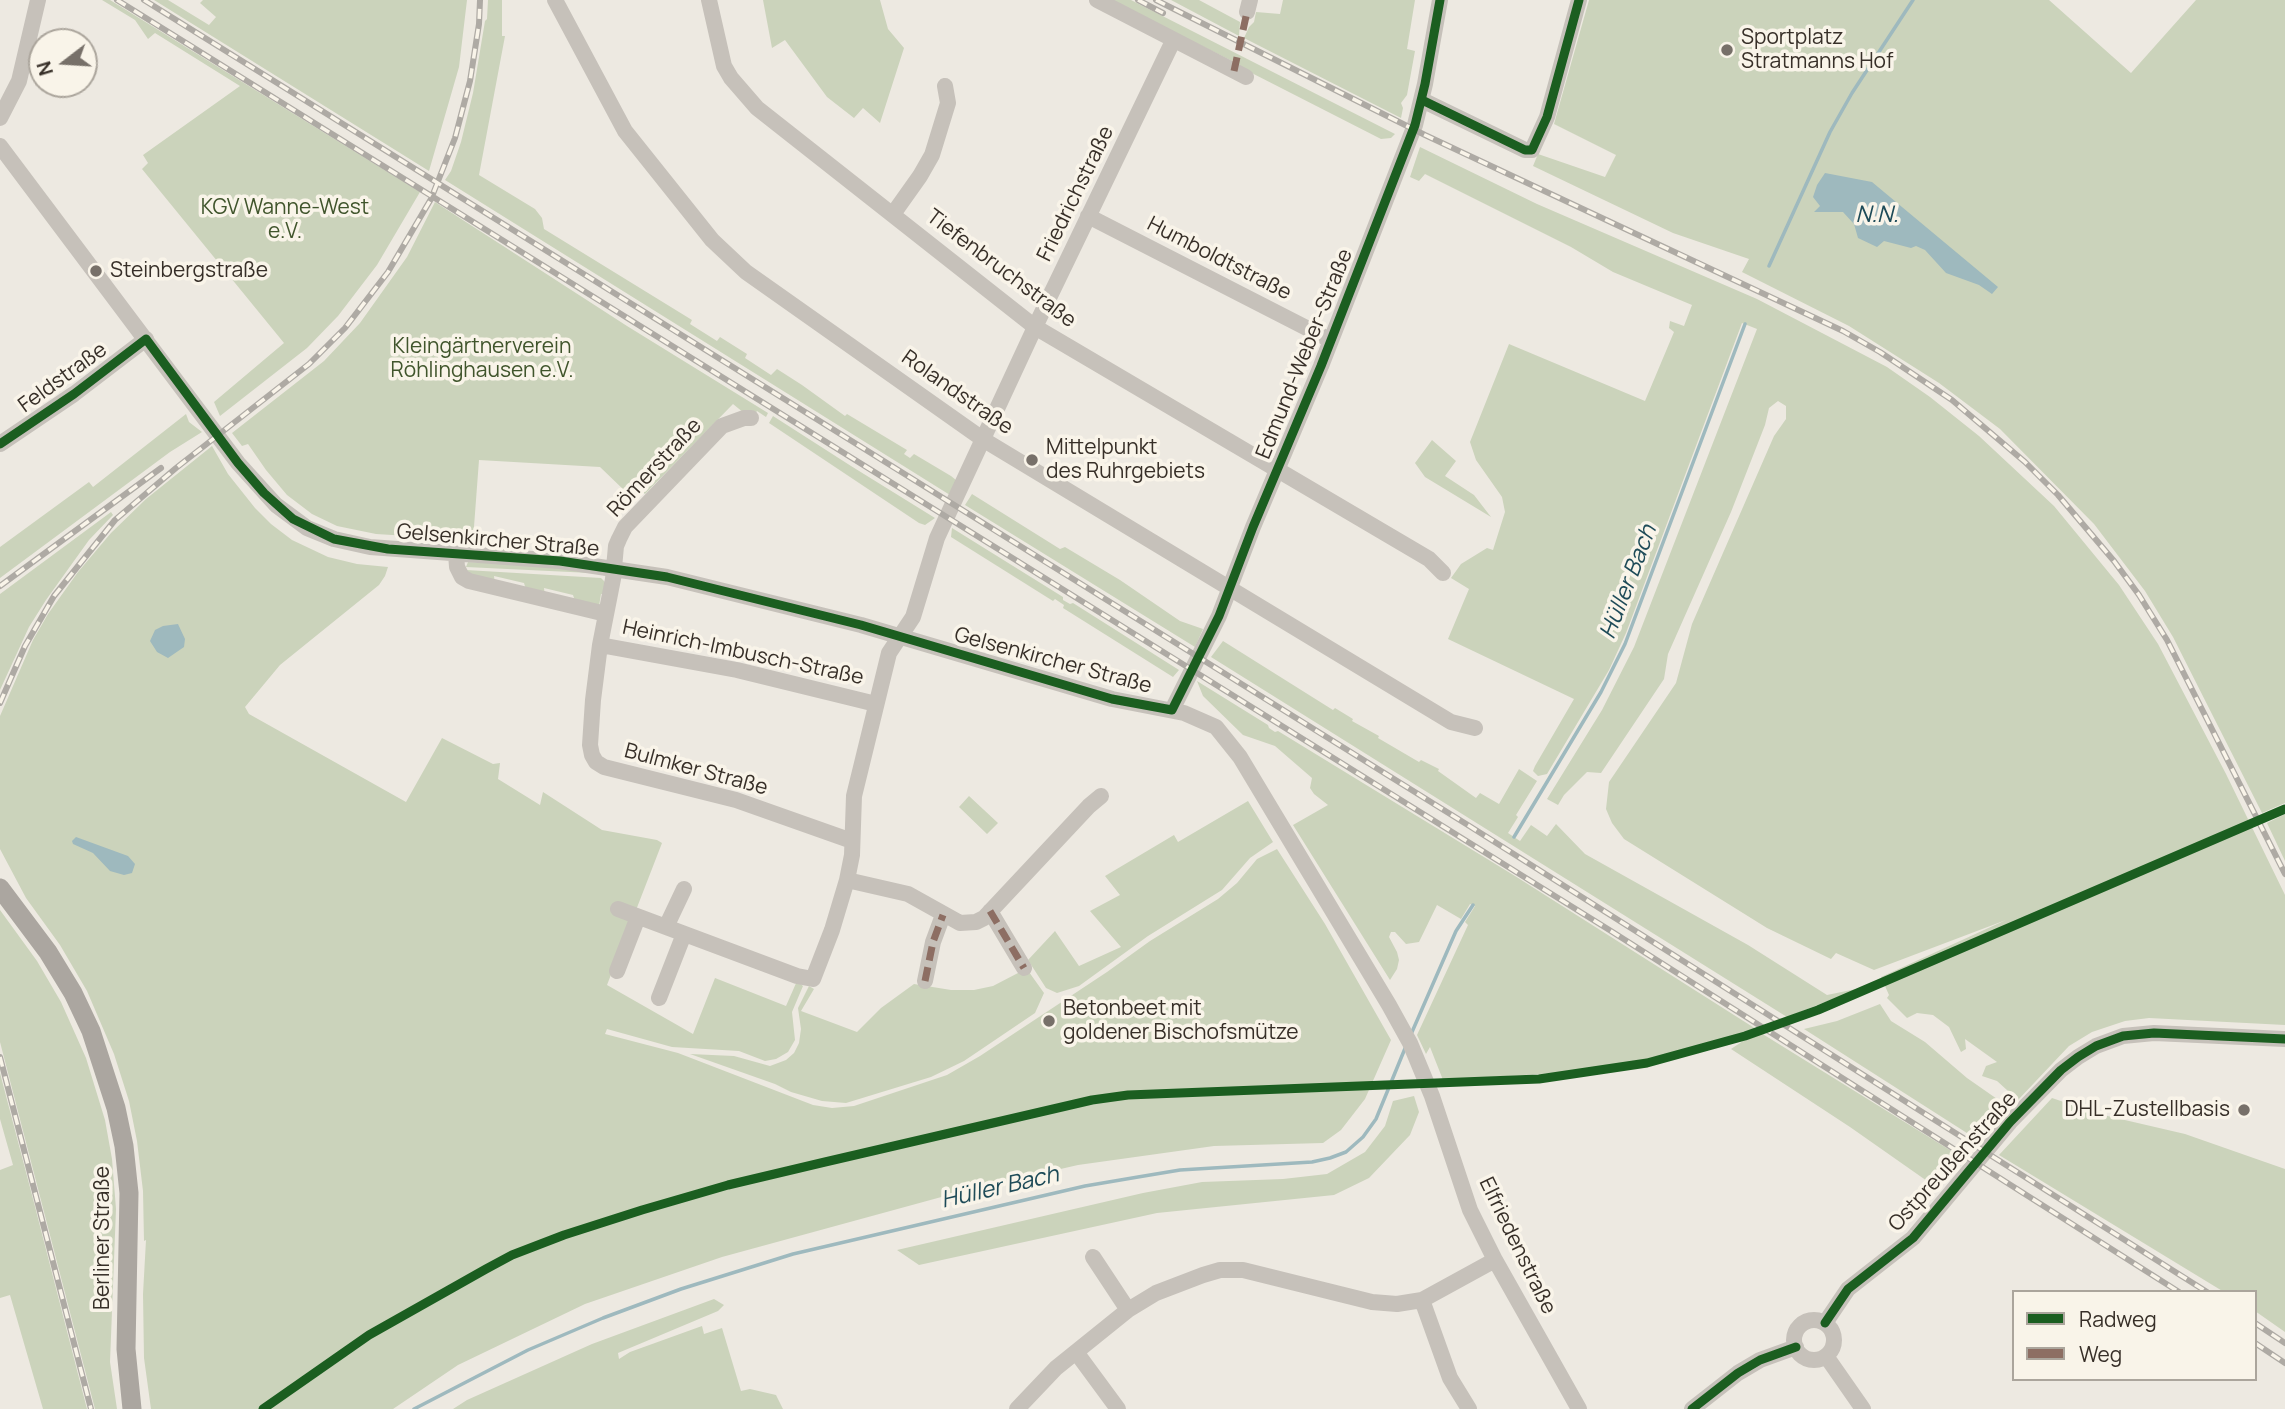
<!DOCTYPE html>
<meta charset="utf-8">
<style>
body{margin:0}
#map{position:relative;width:2285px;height:1409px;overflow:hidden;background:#ede9e1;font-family:Manrope,sans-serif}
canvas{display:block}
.legend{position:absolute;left:2012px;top:1290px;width:245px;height:91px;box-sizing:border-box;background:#f9f4e9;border:2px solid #aba59c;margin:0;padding:9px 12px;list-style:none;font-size:21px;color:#372f28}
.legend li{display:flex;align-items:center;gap:14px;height:35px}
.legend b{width:35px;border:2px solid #aba59c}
.north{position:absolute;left:28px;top:28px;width:70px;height:70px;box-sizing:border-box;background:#f9f4e9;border:2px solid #aba59c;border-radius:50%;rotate:253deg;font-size:19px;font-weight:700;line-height:28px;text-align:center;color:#372f28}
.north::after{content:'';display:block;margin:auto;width:24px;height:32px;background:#777069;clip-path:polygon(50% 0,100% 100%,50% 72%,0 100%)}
</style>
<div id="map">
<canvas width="2285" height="1409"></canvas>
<ul class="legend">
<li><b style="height:9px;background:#1b5e20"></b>Radweg</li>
<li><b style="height:9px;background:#8d6e63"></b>Weg</li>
</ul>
<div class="north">N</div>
</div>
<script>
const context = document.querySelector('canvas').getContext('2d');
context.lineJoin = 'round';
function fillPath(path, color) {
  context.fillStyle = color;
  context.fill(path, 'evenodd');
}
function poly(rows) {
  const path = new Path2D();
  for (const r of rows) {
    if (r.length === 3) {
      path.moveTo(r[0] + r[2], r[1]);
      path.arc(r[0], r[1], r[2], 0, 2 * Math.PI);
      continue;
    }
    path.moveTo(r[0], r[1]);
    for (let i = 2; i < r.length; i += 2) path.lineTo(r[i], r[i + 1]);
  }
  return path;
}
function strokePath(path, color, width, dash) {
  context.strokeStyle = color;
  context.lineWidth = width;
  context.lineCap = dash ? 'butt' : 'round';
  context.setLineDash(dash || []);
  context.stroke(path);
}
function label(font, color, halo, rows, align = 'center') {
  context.font = font + ' Manrope,sans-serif';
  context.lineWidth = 7;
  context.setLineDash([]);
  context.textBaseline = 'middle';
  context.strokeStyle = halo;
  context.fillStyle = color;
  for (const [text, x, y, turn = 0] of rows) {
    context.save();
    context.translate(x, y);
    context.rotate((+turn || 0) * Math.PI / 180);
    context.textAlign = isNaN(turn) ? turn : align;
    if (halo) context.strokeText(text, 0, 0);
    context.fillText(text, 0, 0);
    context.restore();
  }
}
fillPath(poly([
 [102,0,110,0,420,192,377,265,338,316,307,348,220,416,214,402,284,343,142,169,148,163,143,155,240,86,155,33,148,39,135,20],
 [154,0,168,0,209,25,216,17,200,3,203,0,467,0,459,67,429,171],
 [488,0,502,0,502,36,505,36,479,175,535,209,542,218,544,229,692,320,690,324,717,341,720,337,747,354,745,358,771,375,777,369,802,385,845,416,847,414,907,450,904,454,910,458,914,454,951,476,956,480,950,495,445,180,451,171,461,142,473,93,485,21,487,19],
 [763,0,880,0,888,29,904,48,880,123,863,108,854,118,827,97,785,40,772,48],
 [1110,0,1131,0,1395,134,1391,138,1381,139,1238,66,1238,60,1234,58,1232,61],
 [1171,0,1199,0,1240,22,1239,36],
 [1283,0,1415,0,1407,49,1415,51,1407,95,1401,103,1403,108,1401,118,1244,38,1249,27,1254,22,1256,12,1280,14],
 [1589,0,2049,0,2131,73,2196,0,2285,0,2285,803,2262,813,2173,637,2145,591,2094,524,2000,429,1939,383,1849,326,1742,272,1749,259,1673,233,1533,166,1538,154,1605,177,1616,155,1554,124],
 [1420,147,1537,204,1757,299,1887,367,1930,397,1979,436,2054,506,2119,585,2158,644,2226,774,2285,895,2285,1025,2149,1018,2125,1021,2092,1032,2069,1046,2018,1100,1997,1081,1982,1076,1986,1066,1997,1062,1965,1039,1966,1049,1961,1052,1949,1027,1933,1015,1917,1013,1907,1018,1887,998,1889,995,1881,977,2006,920,1874,970,1836,953,1831,959,1767,928,1624,839,1612,823,1606,809,1609,782,1676,683,1692,624,1774,436,1786,419,1786,406,1778,401,1769,408,1765,425,1731,512,1668,654,1664,679,1601,773,1587,772,1564,795,1558,805,1547,799,1602,710,1634,647,1757,329,1742,323,1626,633,1609,670,1547,774,1538,776,1533,771,1535,766,1574,699,1448,639,1469,589,1451,578,1461,564,1487,548,1493,550,1505,512,1502,497,1476,460,1470,442,1509,344,1645,401,1674,332,1669,328,1670,321,1684,326,1692,305,1613,272,1571,247,1425,174,1419,181,1410,177],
 [435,202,627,326,768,413,766,417,757,411,754,415,744,413,733,404,645,494,634,484,626,492,600,467,479,460,473,540,376,534,337,526,312,514,287,495,266,470,248,444,242,446,232,433,324,361,360,323,407,257],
 [186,414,189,422,202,432,170,452,0,578,0,547,89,482,93,487],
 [773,416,851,466,935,518,925,525,919,523,769,423],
 [1432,440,1456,461,1445,476,1474,495,1491,517,1425,477,1415,463],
 [212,446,228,474,255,508,271,524,292,540,328,557,357,564,388,567,385,576,379,585,280,665,245,707,249,714,406,802,442,738,493,764,500,763,498,779,540,805,543,792,602,830,657,840,662,843,607,985,693,1034,715,978,786,1006,797,981,803,986,792,1012,795,1040,788,1052,776,1059,765,1061,739,1051,672,1047,607,1029,605,1034,678,1053,813,1105,832,1108,854,1106,947,1075,980,1056,1107,972,1150,941,1218,899,1237,883,1257,859,1277,849,1325,924,1391,1040,1365,1099,1341,1130,1323,1143,1214,1146,1078,1165,956,1193,722,1257,585,1304,458,1365,393,1409,151,1409,144,1358,143,1294,146,1240,144,1241,143,1191,137,1141,129,1101,114,1054,87,991,60,945,26,898,0,849,0,716,33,640,48,614,78,572,111,533,146,499],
 [972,494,1060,549,1065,547,1120,580,1180,621,1203,629,1195,647,965,505],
 [111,512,113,515,89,540,46,600,29,627,0,690,0,594],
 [952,528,1063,597,1063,600,1070,604,1073,603,1179,670,1173,677,1063,608,1064,605,1055,599,1053,601,951,537],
 [468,562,567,567,591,573,466,567],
 [466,570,601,578,605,582,603,594,601,594,599,606,576,604,573,595,544,588,545,597,527,593,524,583,494,576,495,585,471,579],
 [1223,641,1333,710,1335,708,1353,719,1352,721,1379,736,1378,738,1419,762,1421,760,1439,769,1438,771,1476,798,1480,793,1499,804,1519,769,1537,781,1516,815,1518,817,1508,833,1520,841,1531,825,1547,836,1556,824,1585,854,1748,945,1827,995,1861,988,1787,1017,1211,657],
 [1197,681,1268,725,1269,728,1275,732,1278,731,1515,876,1756,1029,1690,1049,1632,1063,1556,1073,1443,1080,1430,1047,1426,1054,1417,1035,1468,925,1465,922,1475,906,1470,904,1461,919,1437,905,1419,942,1406,944,1395,932,1391,932,1389,937,1397,952,1399,960,1397,969,1390,980,1293,825,1328,805,1314,794,1310,788,1312,778,1275,746,1243,735,1203,696],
 [969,796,998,823,987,834,959,807],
 [1248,801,1273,842,1250,858,1222,890,1148,936,1079,986,1057,993,1046,988,1028,960,1055,931,1079,966,1121,947,1090,911,1120,895,1105,876,1174,835,1178,842],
 [2285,814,2285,861,2267,823],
 [0,910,37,961,61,1002,86,1058,105,1120,112,1159,116,1209,110,1362,117,1409,95,1409,0,1042],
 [1029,972,1044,993,1035,1013,964,1061,931,1077,846,1103,822,1101,791,1092,775,1084,690,1054,734,1056,770,1066,786,1060,794,1053,799,1043,801,1029,798,1008,809,986,814,989,801,1011,857,1032,881,1008,914,984,951,990,974,990,993,986,1018,973],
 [1880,1004,1891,1021,1925,1042,1967,1078,2010,1108,1981,1142,1804,1029,1837,1021],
 [1761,1033,1966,1160,1937,1188,1850,1127,1731,1049,1746,1039],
 [0,1073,32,1195,87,1409,43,1409,10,1295,0,1298,0,1170,13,1165,0,1119],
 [1414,1096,1419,1112,1410,1135,1369,1178,1334,1195,1157,1213,919,1265,897,1250,1143,1193,1202,1182,1283,1179,1327,1174,1365,1152,1385,1126,1393,1101],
 [2052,1098,2099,1114,2185,1134,2285,1169,2285,1332,2255,1311,2255,1292,2224,1292,1999,1155],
 [714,1299,724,1305,718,1311,618,1353,619,1359,630,1352,702,1326,704,1334,722,1328,741,1391,750,1389,776,1395,783,1409,453,1409,467,1400,592,1344]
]), '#cbd3bb');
fillPath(poly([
 [1825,173,1872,182,1998,287,1992,294,1979,285,1946,273,1925,250,1916,246,1911,248,1884,241,1877,247,1858,238,1854,224,1843,212,1814,212,1820,206,1813,197,1817,185],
 [178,624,185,639,184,647,168,658,157,652,150,641,155,630,163,626],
 [76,837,128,856,135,864,132,873,124,875,110,871,93,853,73,844,72,841]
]), '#9eb9be');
strokePath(poly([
 [1769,266,1830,132,1852,93,1913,0],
 [1514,837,1601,692,1625,644,1745,324],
 [1412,1032,1456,931,1473,905],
 [414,1409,528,1350,603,1318,681,1289,793,1254,1085,1186,1138,1177,1180,1170,1312,1162,1330,1158,1346,1152,1363,1137,1376,1119,1406,1046]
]), '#9eb9be', 3.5);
strokePath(poly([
 [555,0,625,131,712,240,746,272,984,440,1451,722,1475,728],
 [709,0,724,66,731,78,757,108,1035,327,1429,559,1443,573],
 [1097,0,1246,77],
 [1247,12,1250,0],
 [1422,100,1525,150,1532,150,1547,117,1579,0],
 [0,118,19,81,38,0],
 [0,146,238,463,276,505,307,528,334,539,370,547,560,561,667,577,861,625,1112,699,1184,713,1216,727,1240,757,1389,1005,1410,1043,1432,1096,1470,1210,1495,1260,1579,1409],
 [893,214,920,176,932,155,948,103,945,86],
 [1088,216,1330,340],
 [751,418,744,418,722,426,625,527,619,539,616,546,613,579,600,645,593,700,590,745,592,755,596,762,604,767,736,800,852,841],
 [0,444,74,394,146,339],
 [456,554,457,567,462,577,469,581,606,614],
 [600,645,737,670,876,704],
 [1172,710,1219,616,1253,527,1321,366,1415,125,1425,84,1440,0],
 [847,880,908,894,960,923,976,922,984,918,1089,806,1101,796],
 [618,909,797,976,813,979,832,930,847,880,852,855,854,796,889,653,913,617,937,538,1035,327,1173,41],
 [990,911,1024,968],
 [666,927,684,889],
 [617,971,638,917],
 [925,981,933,942,943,915],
 [659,998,684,934],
 [1093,1257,1128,1310],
 [1422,1300,1450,1378,1469,1409],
 [1814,1340,20],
 [1825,1323,1848,1289,1913,1238,2010,1122,2061,1070,2078,1057,2096,1046,2123,1036,2154,1033,2285,1039],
 [1076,1352,1118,1409],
 [1826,1356,1863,1409],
 [1017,1409,1056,1368,1128,1310,1156,1293,1203,1275,1220,1270,1243,1270,1372,1302,1397,1304,1422,1300,1495,1260],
 [1692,1409,1738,1373,1760,1360,1796,1347]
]), '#c6c1ba', 16);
strokePath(poly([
 [0,888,48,952,73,993,91,1031,116,1108,124,1146,129,1193,126,1349,132,1409]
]), '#aba6a0', 19);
const rail = poly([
 [117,0,1611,931,2179,1292],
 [144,0,1471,827,2207,1292],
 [1138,0,1163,13],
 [1156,0,1425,135,1843,331,1880,352,1952,400,2025,462,2058,495,2114,561,2139,595,2167,640,2285,874],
 [0,586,161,468],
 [0,703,25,646,54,596,115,520,176,468,309,364,345,328,388,272,431,199,455,138,470,81,479,24,480,0],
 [0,1057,91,1409],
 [2255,1323,2285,1343],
 [2255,1343,2285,1363]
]);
strokePath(rail, '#aeaaa4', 6);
strokePath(rail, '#f9f4e9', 3.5, [10]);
strokePath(poly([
 [1234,71,1247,12],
 [990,911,1024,968],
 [925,981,933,942,943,915]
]), '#8d6e63', 7, [14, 7]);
strokePath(poly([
 [1422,100,1525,150,1532,150,1547,117,1579,0],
 [0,444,74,394,146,339,238,463,264,493,293,519,334,539,388,549,560,561,667,577,861,625,1112,699,1172,710,1219,616,1253,527,1321,366,1415,125,1425,84,1440,0],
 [1825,1323,1848,1289,1913,1238,2010,1122,2061,1070,2078,1057,2096,1046,2123,1036,2154,1033,2285,1039],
 [263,1409,369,1335,486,1269,512,1255,564,1235,642,1210,728,1185,825,1162,1092,1100,1128,1095,1539,1079,1647,1063,1745,1036,1818,1010,2285,809],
 [1692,1409,1738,1373,1760,1360,1796,1347]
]), '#1b5e20', 9);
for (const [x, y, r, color] of [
 [1727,50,7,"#777069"],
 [96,271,7,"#777069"],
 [1032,460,7,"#777069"],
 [1049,1021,7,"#777069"],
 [2244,1110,7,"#777069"]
]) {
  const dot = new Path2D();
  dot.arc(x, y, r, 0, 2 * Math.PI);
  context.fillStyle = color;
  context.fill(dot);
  strokePath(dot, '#f9f4e9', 2.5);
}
label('21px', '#372f28', '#f9f4e9', [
 ["Sportplatz",1741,38],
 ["Stratmanns Hof",1741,62],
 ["Steinbergstraße",110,271],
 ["Mittelpunkt",1046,448],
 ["des Ruhrgebiets",1046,472],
 ["Betonbeet mit",1063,1009],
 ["goldener Bischofsmütze",1063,1033],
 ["DHL-Zustellbasis",2230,1110,"right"]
], 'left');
label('21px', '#372f28', '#f9f4e9', [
 ["Friedrichstraße",1076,194,-64],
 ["Humboldtstraße",1219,259,27],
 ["Tiefenbruchstraße",1001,269,37],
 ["Edmund-Weber-Straße",1305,354,-68],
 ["Feldstraße",63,378,-36],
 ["Rolandstraße",957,393,35],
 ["Römerstraße",655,468,-47],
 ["Gelsenkircher Straße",498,541,5],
 ["Heinrich-Imbusch-Straße",743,653,12],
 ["Gelsenkircher Straße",1053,661,15],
 ["Bulmker Straße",696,770,15],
 ["Ostpreußenstraße",1953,1162,-48],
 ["Berliner Straße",103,1238,-90],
 ["Elfriedenstraße",1517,1246,64]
]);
label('21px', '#40552c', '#f9f4e9', [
 ["KGV Wanne-West",285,208],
 ["e.V.",285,232],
 ["Kleingärtnerverein",482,347],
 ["Röhlinghausen e.V.",482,371]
]);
label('italic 23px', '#1e4b58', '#f9f4e9', [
 ["N.N.",1877,216],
 ["Hüller Bach",1629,582,-69],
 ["Hüller Bach",1000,1188,-13]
]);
</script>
